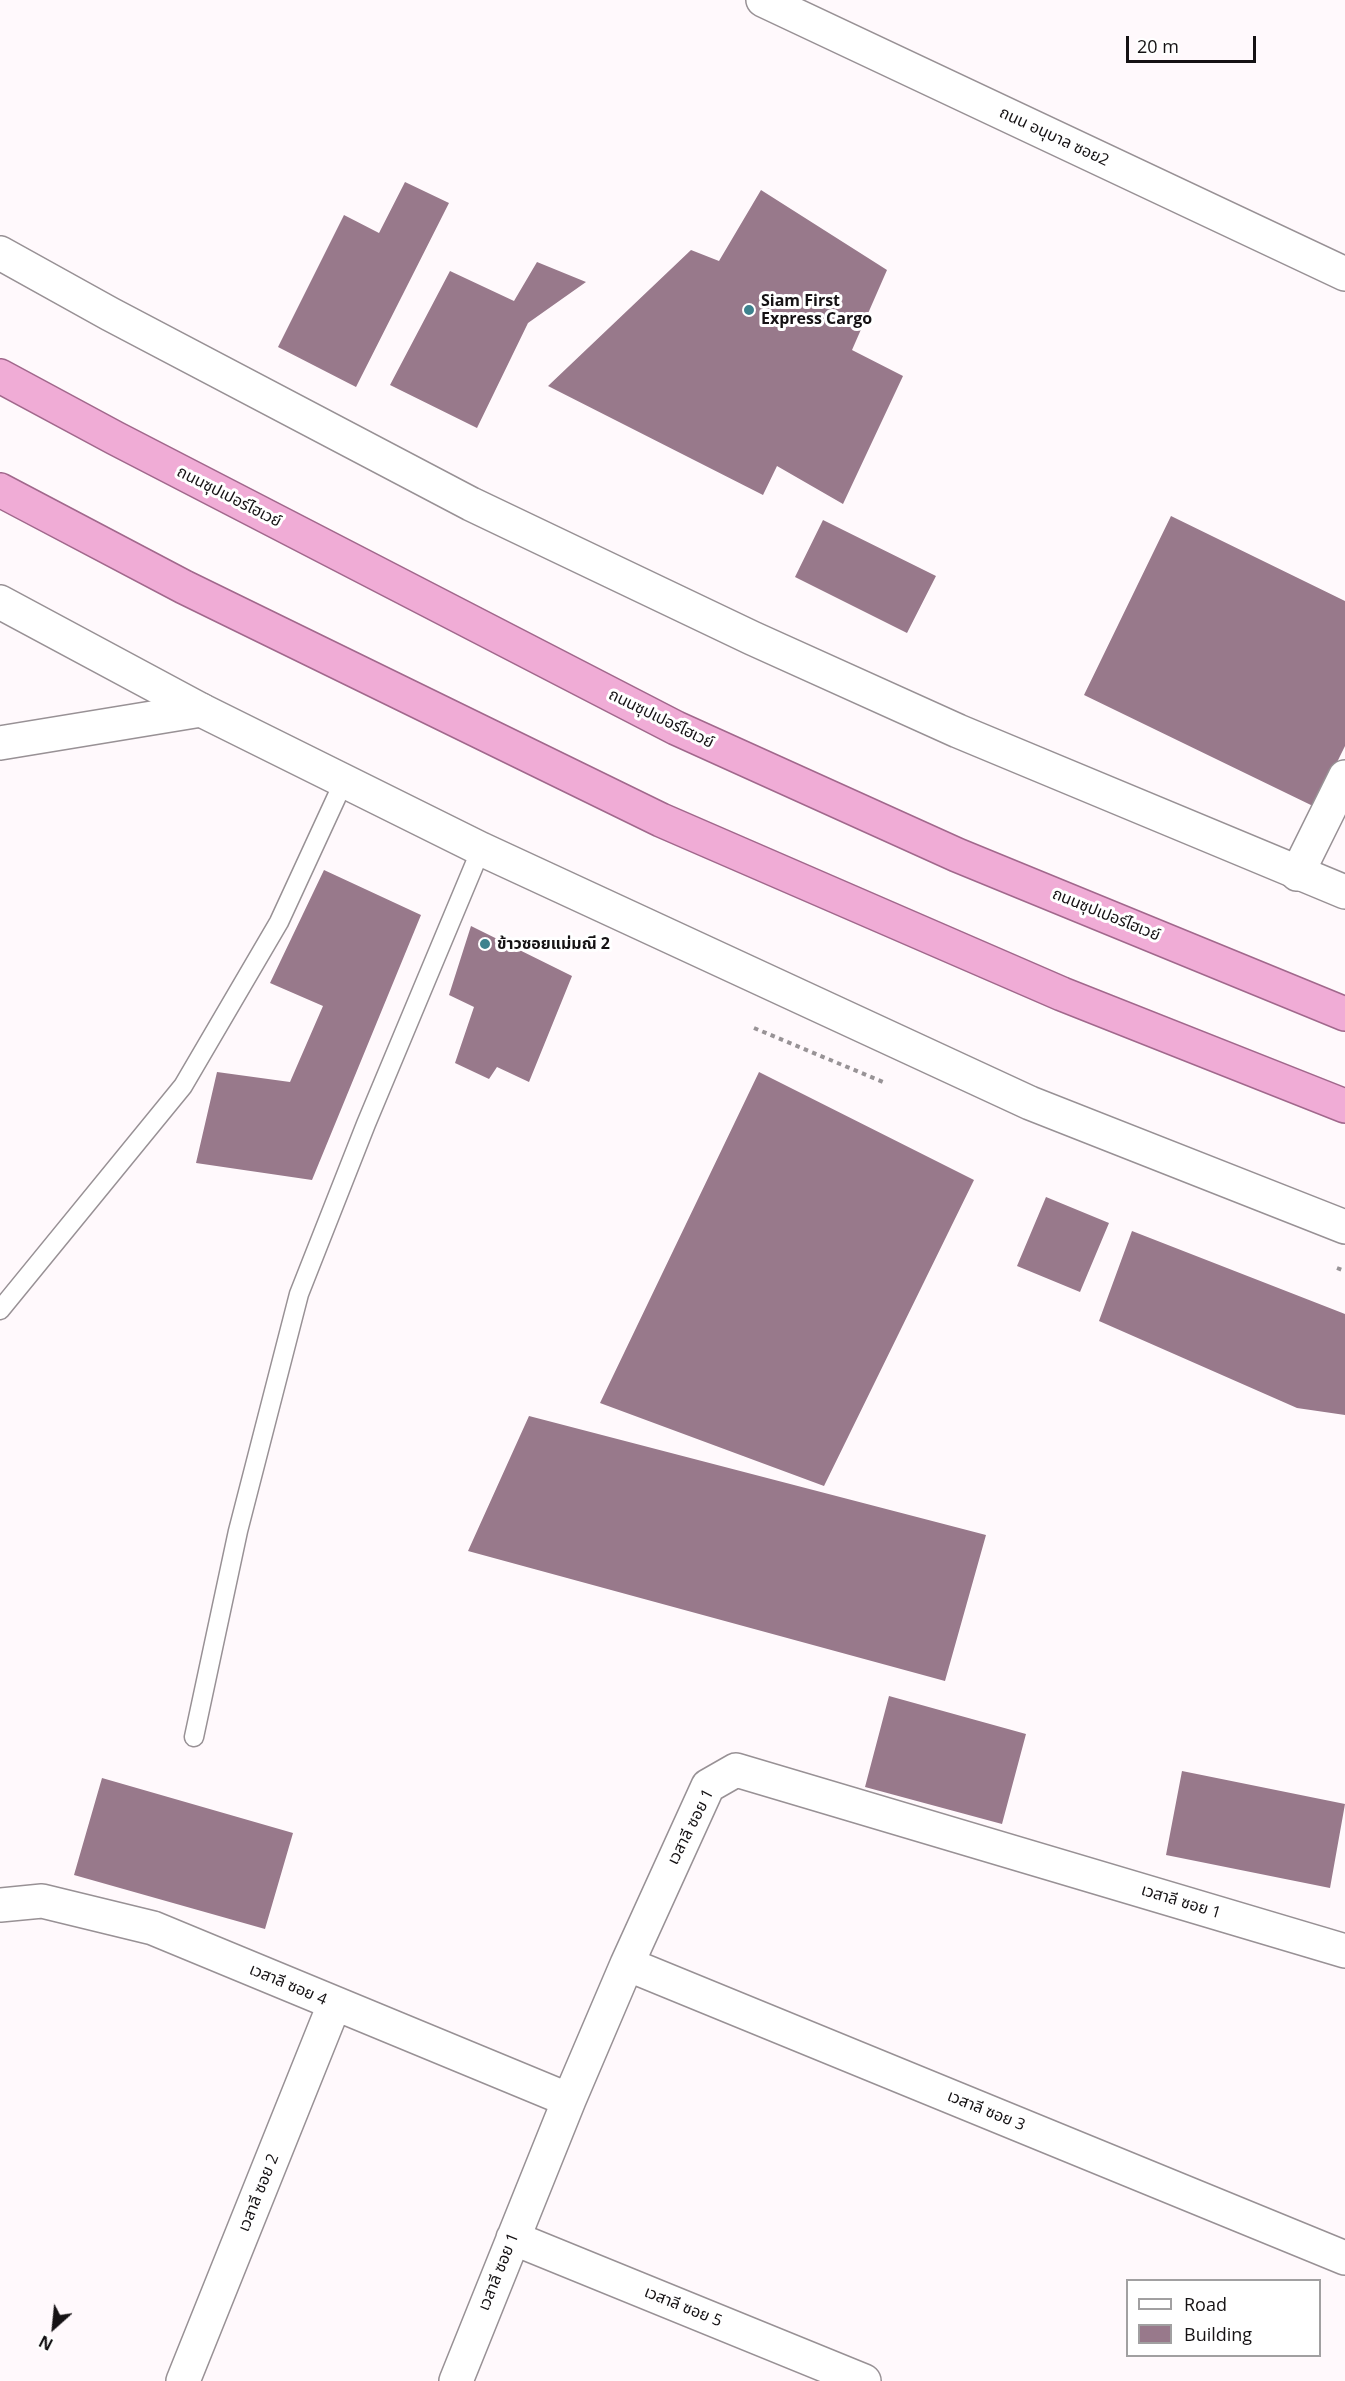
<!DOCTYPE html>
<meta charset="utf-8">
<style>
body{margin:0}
#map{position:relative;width:1345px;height:2381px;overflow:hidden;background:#fff9fc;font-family:"Open Sans",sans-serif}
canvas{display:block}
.legend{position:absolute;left:1126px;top:2279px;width:195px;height:78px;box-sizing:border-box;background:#fff;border:2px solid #a1a0a1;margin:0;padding:8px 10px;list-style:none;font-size:18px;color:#151214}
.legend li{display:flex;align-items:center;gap:12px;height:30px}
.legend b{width:30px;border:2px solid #a1a0a1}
.north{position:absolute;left:24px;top:2297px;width:60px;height:60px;-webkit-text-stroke:4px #fff;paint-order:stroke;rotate:207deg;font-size:16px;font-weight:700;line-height:24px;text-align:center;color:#151214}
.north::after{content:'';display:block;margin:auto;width:21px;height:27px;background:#151214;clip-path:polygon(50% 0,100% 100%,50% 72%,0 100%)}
.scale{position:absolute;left:1126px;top:36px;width:130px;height:27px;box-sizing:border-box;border:3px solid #151214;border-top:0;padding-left:8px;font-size:18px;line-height:21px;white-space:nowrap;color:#151214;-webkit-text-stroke:4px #fff;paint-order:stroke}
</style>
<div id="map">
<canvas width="1345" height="2381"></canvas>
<ul class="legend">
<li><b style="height:8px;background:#fff"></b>Road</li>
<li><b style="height:16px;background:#98798b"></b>Building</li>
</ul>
<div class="north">N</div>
<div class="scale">20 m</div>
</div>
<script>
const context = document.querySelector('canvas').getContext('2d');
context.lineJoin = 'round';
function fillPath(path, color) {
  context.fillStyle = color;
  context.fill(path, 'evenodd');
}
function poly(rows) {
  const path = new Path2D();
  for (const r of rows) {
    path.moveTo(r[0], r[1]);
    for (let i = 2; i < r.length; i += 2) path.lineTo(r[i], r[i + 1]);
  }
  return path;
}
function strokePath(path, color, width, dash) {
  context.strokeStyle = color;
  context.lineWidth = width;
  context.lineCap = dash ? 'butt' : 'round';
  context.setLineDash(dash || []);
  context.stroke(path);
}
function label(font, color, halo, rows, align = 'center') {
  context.font = font + ' "Open Sans","Noto Sans Thai",sans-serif';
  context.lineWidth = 6;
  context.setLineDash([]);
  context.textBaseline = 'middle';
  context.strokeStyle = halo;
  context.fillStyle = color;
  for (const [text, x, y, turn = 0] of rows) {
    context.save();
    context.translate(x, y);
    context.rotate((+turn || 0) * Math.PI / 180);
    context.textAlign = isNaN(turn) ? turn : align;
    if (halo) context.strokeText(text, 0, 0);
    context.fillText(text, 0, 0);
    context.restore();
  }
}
fillPath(poly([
 [405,182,449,203,356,387,278,347,344,215,379,233],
 [761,190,887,270,852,350,903,376,843,504,777,466,763,495,548,386,691,250,719,261],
 [537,262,586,282,528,323,477,428,390,385,450,271,514,301],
 [1171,516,1345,601,1345,746,1315,807,1084,695],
 [823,520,936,576,907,633,795,577],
 [324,870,421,915,312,1180,196,1163,217,1072,290,1082,323,1006,270,983],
 [471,926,572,976,529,1082,497,1067,489,1079,455,1063,474,1007,449,995],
 [759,1072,974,1180,824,1486,600,1403],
 [1046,1197,1109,1223,1080,1292,1017,1266],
 [1132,1231,1345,1314,1345,1415,1297,1408,1099,1321],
 [529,1416,986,1535,945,1681,468,1551],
 [889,1696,1026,1734,1002,1824,865,1787],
 [1182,1771,1345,1804,1330,1888,1166,1855],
 [102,1778,293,1833,265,1929,74,1875]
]), '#98798b');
const service = poly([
 [0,1310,183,1086,279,922,344,781],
 [194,1737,238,1531,299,1294,366,1124,481,849]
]);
const minor = poly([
 [763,0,1345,274],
 [0,743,201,710],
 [1297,874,1345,777],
 [0,1905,42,1901,153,1928,569,2100],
 [627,1964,1345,2258],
 [513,2238,864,2381],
 [183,2381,334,2005],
 [456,2381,569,2100,627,1964,708,1786,736,1770,1345,1951]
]);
const secondary = poly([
 [0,253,110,314,471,504,752,638,958,731,1345,892],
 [0,602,201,710,481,849,1030,1103,1345,1227]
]);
const trunk = poly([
 [0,376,115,438,676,728,957,855,1345,1014],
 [0,490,184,587,661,820,1062,994,1345,1106]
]);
strokePath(service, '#989195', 21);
strokePath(minor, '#989195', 36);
strokePath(secondary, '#989195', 36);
strokePath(trunk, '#a1688c', 36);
strokePath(poly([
 [754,1028,883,1082],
 [1337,1268,1345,1271]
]), '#989396', 4, [4.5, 4.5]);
strokePath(service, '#fff', 18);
strokePath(minor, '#fff', 33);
strokePath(secondary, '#fff', 33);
strokePath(trunk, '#f0acd6', 33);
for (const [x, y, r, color] of [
 [749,310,6,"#3d828e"],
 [485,944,6,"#3d828e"]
]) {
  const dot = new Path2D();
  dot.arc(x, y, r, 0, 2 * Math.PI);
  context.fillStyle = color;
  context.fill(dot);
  strokePath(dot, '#fff', 2);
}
label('16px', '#151214', '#fff', [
 ["ถนน อนุบาล ซอย2",1054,137,25],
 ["ถนนซุปเปอร์ไฮเวย์",229,497,27],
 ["ถนนซุปเปอร์ไฮเวย์",661,719,26],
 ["ถนนซุปเปอร์ไฮเวย์",1106,915,22],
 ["เวสาลี ซอย 1",691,1827,-63],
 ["เวสาลี ซอย 1",1181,1902,17],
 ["เวสาลี ซอย 4",288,1985,23],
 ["เวสาลี ซอย 3",986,2111,22],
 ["เวสาลี ซอย 2",259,2193,-68],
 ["เวสาลี ซอย 1",499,2272,-68],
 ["เวสาลี ซอย 5",683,2307,22]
]);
label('bold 16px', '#151214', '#fff', [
 ["Siam First",761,301],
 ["Express Cargo",761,319],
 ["ข้าวซอยแม่มณี 2",497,944]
], 'left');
</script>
